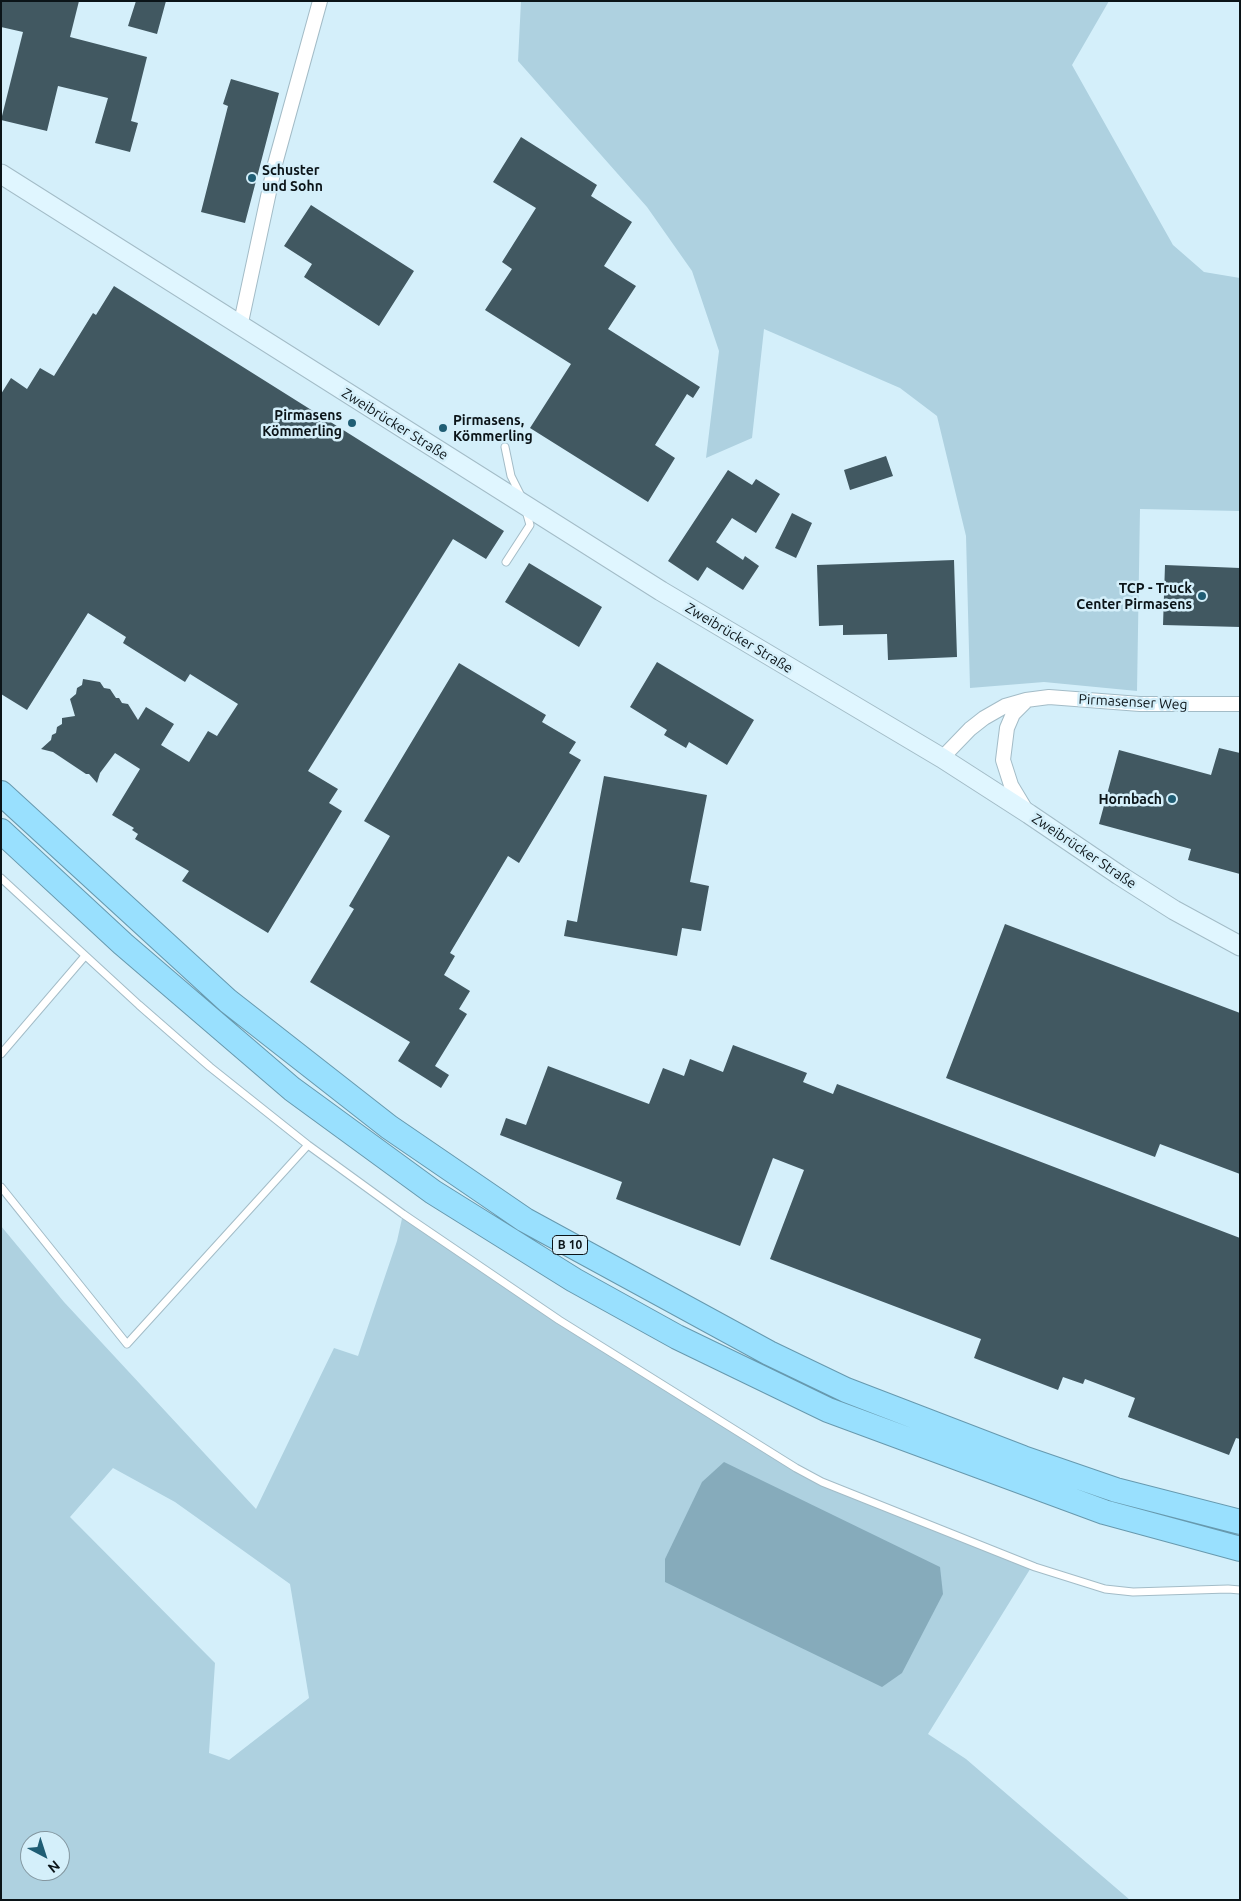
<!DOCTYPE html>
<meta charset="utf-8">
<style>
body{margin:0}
#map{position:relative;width:1241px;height:1901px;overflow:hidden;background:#d4effa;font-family:Ubuntu,sans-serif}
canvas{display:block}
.frame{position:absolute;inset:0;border:2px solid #0b1418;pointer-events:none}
.north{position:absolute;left:20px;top:1831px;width:50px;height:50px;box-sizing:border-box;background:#d4effa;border:1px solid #8497a0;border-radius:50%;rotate:140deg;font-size:14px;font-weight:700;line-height:20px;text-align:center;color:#0b1418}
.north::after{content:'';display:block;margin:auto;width:18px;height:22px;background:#1f5d74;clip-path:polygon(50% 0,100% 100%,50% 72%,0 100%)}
</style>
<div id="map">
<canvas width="1241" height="1901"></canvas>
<div class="frame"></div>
<div class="north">N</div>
</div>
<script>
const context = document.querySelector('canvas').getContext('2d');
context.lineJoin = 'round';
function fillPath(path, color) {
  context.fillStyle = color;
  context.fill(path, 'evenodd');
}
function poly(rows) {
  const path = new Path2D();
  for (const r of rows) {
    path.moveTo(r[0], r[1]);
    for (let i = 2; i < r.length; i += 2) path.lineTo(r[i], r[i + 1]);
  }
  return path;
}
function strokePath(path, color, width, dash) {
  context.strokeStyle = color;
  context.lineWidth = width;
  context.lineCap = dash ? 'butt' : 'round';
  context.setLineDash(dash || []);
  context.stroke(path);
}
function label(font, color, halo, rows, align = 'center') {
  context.font = font + ' Ubuntu,sans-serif';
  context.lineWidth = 5;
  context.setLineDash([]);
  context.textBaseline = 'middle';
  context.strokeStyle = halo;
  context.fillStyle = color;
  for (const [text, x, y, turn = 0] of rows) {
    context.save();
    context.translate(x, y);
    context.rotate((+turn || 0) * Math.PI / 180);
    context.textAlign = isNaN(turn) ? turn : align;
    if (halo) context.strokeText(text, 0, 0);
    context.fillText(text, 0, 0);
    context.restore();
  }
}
fillPath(poly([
 [521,1,1109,1,1072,65,1173,245,1204,272,1240,278,1240,511,1140,509,1137,691,1044,682,970,688,966,536,937,416,900,388,764,329,752,438,706,458,719,351,692,271,647,207,518,61],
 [403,1214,559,1320,796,1468,1032,1566,928,1734,966,1759,1130,1900,1,1900,1,1226,64,1302,256,1509,334,1348,358,1356,397,1241],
 [113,1468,175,1502,290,1584,309,1698,229,1760,209,1753,215,1663,70,1517],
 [30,1841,60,1841,60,1871,30,1871]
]), '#aed1e0');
fillPath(poly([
 [724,1462,940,1567,943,1594,902,1673,882,1687,665,1582,665,1559,702,1482]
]), '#86abbb');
fillPath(poly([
 [1,1,79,1,70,37,147,57,131,121,138,123,130,152,95,143,108,98,58,86,47,131,1,120,23,32,1,27],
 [136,1,166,1,157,34,128,26],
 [231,79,279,93,245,223,201,212,228,106,223,104],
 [521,137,597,185,591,196,632,222,604,266,636,286,608,329,700,387,693,398,687,394,655,445,675,458,648,502,530,428,571,364,485,310,512,269,502,262,536,208,493,182],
 [311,205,414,271,379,326,304,277,312,264,284,246],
 [114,286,504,531,486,559,453,539,308,771,338,789,329,803,342,811,268,933,182,881,189,871,135,839,138,834,132,830,134,828,112,815,140,769,115,753,100,773,97,783,89,774,86,774,53,752,41,749,51,740,52,735,56,733,57,727,62,724,62,718,75,716,70,699,76,694,77,688,82,685,83,679,100,682,104,688,110,689,116,698,119,698,122,703,128,704,138,720,146,707,174,724,161,745,189,762,208,731,217,736,238,704,190,674,185,682,123,643,126,637,88,613,27,710,1,694,1,394,11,378,27,389,40,368,54,376,93,313,96,315],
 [886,456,893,476,850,490,844,470],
 [728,470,752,485,756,479,780,494,756,533,732,518,716,542,743,560,745,556,759,566,743,590,707,567,698,581,668,561],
 [792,513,812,523,796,558,775,548],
 [954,560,957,657,888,660,887,634,843,635,843,625,819,626,817,565],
 [529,563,602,607,579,647,505,602],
 [1165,565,1240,568,1240,627,1163,625],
 [657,662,754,720,727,765,689,742,686,748,664,735,667,730,630,707],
 [459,663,546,715,542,722,576,742,569,753,581,760,519,863,508,856,450,953,455,956,444,975,470,991,459,1009,467,1014,435,1066,449,1075,441,1088,398,1061,410,1042,310,982,354,909,349,906,390,836,364,821],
 [1219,748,1240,753,1240,874,1188,860,1191,849,1099,824,1119,750,1211,775],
 [604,776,707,795,690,882,709,886,701,931,682,928,677,956,564,936,567,920,577,922],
 [1005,924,1240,1013,1240,1174,1160,1144,1155,1157,946,1078],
 [733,1045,807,1073,803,1082,833,1094,837,1084,1240,1238,1240,1439,1236,1438,1229,1455,1128,1417,1135,1398,1085,1379,1083,1384,1063,1377,1058,1390,974,1358,981,1339,770,1259,804,1170,773,1158,740,1246,616,1199,622,1182,500,1135,506,1118,526,1125,548,1066,649,1104,663,1068,684,1076,690,1059,723,1072]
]), '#415861');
const lane = poly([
 [505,447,511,476,521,496],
 [506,562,530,525,526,511],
 [1,878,139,1005,210,1067,308,1145,403,1214,559,1320,796,1468,822,1482,1035,1567,1105,1589,1133,1592,1228,1589,1240,1590],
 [1,1054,85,956],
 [1,1187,127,1344,308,1145]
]);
const street = poly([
 [240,327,275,164,320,1],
 [1026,701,1013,714,1007,728,1003,760,1011,785,1026,810],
 [942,758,970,729,984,718,1005,706,1026,700,1049,697,1140,704,1240,704]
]);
const secondary = poly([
 [1,174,661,591,942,758,1029,814,1119,875,1174,910,1240,946]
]);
const highway = poly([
 [1,793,228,1001,389,1127,525,1220,769,1353,846,1390,1023,1458,1116,1490,1240,1522],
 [1,831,123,944,292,1089,433,1192,574,1280,677,1337,828,1410,1104,1512,1240,1549]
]);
strokePath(lane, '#a3bcc7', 9);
strokePath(street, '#a3bcc7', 16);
strokePath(secondary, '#a3bcc7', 21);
strokePath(highway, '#6799ae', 26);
strokePath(lane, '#fff', 7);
strokePath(street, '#fff', 14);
strokePath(secondary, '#e0f6ff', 19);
strokePath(highway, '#99e0fe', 24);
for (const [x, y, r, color] of [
 [252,178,5,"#1f5d74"],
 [352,423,5,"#1f5d74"],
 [443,428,5,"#1f5d74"],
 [1202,596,5,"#1f5d74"],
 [1172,799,5,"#1f5d74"]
]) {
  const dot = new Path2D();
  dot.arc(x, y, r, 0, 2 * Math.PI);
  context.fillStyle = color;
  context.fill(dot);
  strokePath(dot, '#d4effa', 2);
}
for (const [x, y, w] of [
 [570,1245,35]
]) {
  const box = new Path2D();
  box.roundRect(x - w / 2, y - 9.5, w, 19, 4);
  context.fillStyle = '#d4effa';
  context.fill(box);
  strokePath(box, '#0b1418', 1);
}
label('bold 12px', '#0b1418', null, [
 ["B 10",570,1245]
]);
label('bold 14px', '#0b1418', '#d4effa', [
 ["Schuster",262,170,"left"],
 ["und Sohn",262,186,"left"],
 ["Pirmasens",342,415],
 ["Kömmerling",342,431],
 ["Pirmasens,",453,420,"left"],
 ["Kömmerling",453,436,"left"],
 ["TCP - Truck",1192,588],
 ["Center Pirmasens",1192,604],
 ["Hornbach",1162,799]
], 'right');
label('14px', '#0b1418', '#d4effa', [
 ["Zweibrücker Straße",395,424,32],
 ["Zweibrücker Straße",739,638,31],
 ["Pirmasenser Weg",1133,702,3],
 ["Zweibrücker Straße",1084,851,34]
]);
</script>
